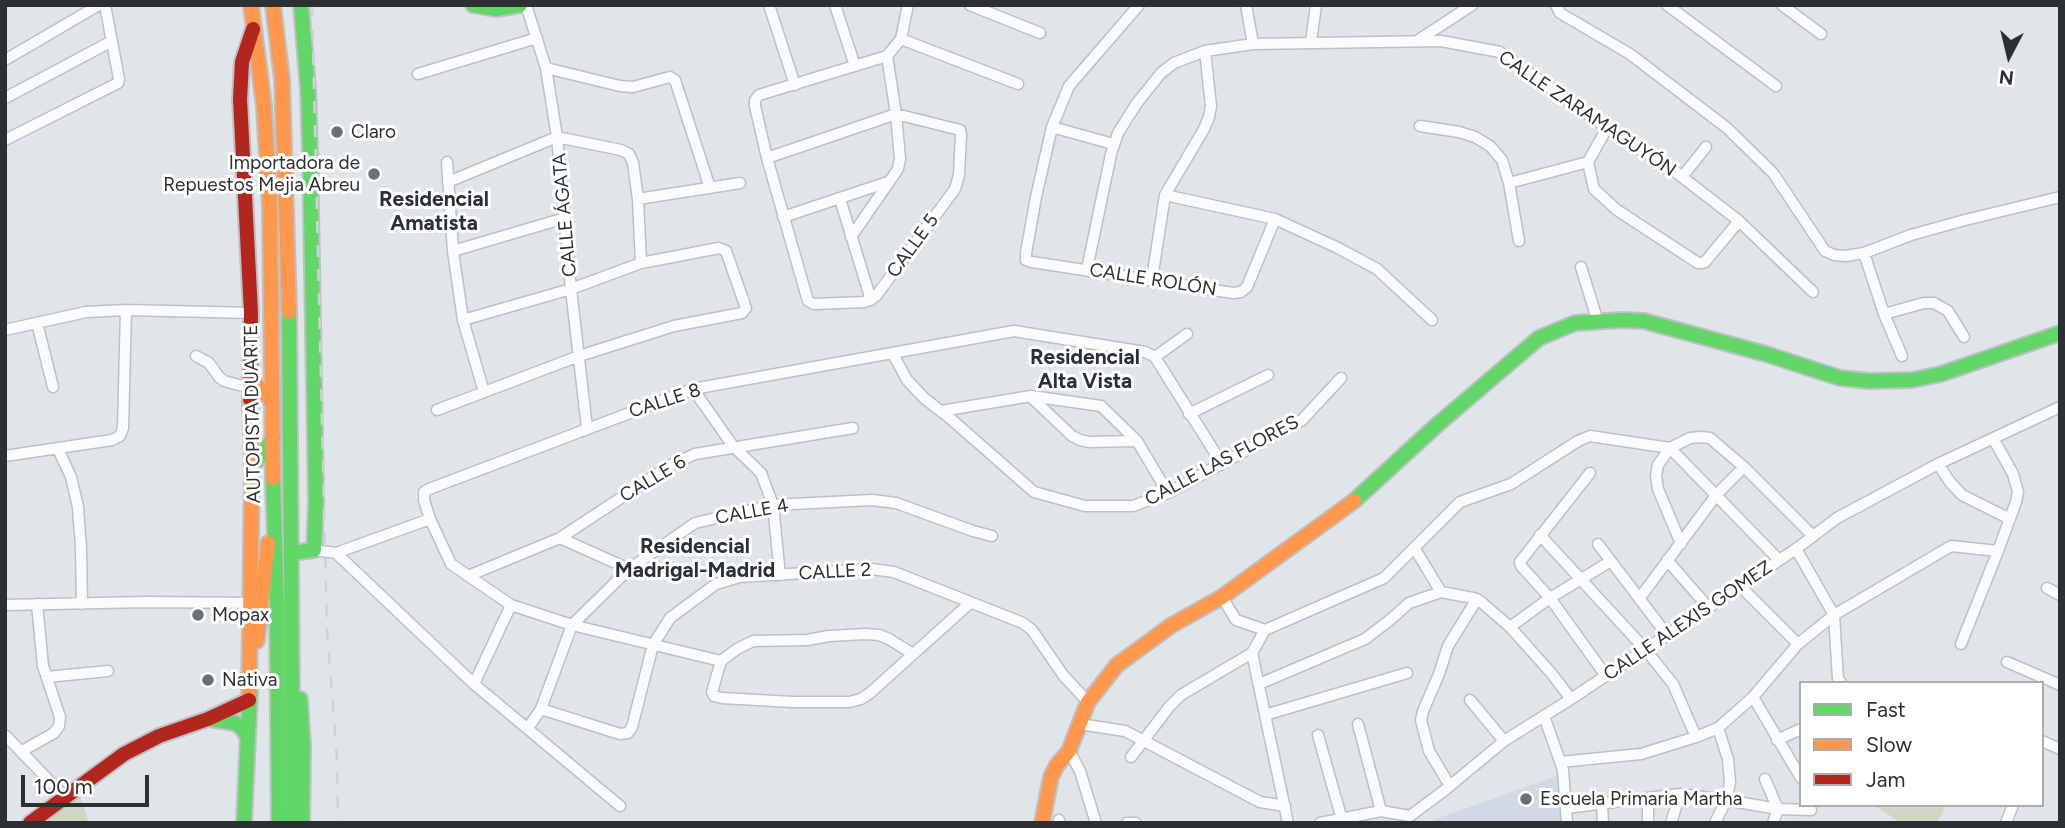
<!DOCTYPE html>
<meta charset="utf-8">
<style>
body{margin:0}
#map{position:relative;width:2065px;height:828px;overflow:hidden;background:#e0e5ea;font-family:Figtree,sans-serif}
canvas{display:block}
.frame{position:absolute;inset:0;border:7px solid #2d3033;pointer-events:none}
.legend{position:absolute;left:1799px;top:681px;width:245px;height:126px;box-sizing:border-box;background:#fff;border:2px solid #abacad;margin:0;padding:9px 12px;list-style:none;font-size:21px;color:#2d3033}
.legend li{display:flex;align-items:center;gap:14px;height:35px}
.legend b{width:35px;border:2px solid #abacad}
.north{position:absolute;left:1974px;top:21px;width:70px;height:70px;-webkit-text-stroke:5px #fff;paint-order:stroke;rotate:187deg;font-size:19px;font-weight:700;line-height:28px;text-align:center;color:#2d3033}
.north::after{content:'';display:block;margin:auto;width:24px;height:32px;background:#2d3033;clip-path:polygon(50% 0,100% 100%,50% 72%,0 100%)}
.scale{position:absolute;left:21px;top:775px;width:128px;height:32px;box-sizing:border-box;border:4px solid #2d3033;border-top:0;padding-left:9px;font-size:21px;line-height:24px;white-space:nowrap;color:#2d3033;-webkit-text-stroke:5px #fff;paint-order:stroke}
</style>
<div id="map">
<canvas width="2065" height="828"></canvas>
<div class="frame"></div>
<ul class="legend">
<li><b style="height:9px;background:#63d668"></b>Fast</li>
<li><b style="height:9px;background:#ff974d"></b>Slow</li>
<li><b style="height:9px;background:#b3261e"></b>Jam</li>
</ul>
<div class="north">N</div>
<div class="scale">100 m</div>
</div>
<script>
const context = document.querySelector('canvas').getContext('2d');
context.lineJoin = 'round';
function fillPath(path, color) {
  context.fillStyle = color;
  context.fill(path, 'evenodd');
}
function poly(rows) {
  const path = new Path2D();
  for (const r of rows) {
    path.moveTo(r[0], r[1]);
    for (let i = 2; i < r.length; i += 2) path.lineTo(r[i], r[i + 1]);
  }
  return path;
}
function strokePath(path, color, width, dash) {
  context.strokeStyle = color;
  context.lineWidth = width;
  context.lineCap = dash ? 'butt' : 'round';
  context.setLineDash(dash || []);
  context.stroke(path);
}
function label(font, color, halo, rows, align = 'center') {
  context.font = font + ' Figtree,sans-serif';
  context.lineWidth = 6;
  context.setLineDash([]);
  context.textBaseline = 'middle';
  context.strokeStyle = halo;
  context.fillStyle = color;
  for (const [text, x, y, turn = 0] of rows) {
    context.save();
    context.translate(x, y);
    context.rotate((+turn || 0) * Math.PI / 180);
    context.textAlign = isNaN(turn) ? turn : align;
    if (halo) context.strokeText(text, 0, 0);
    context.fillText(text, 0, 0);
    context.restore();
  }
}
fillPath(poly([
 [1559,775,1563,823,1425,823]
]), '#d0d9e4');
fillPath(poly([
 [79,793,89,823,42,823],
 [1874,805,1946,805,1937,823,1901,823]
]), '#ced8c5');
const street = poly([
 [526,5,546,68,557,137,571,289,587,428],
 [769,5,795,85],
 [835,5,855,66],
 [970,5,1040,33],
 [1139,5,1069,86,1052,127,1036,197,1026,253,1026,260,1032,262,1233,293,1241,292,1247,287,1275,219],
 [1246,5,1253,44],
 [1556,5,1560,13,1630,54,1727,128,1773,173,1825,251,1834,255,1846,256,1864,253,1911,235,1965,220,2060,197],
 [1667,5,1776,86],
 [1782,5,1821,34],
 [901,39,1018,84],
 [1417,41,1472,5],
 [1311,42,1316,5],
 [5,60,99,5],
 [546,68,620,86,633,87,670,77,675,80,710,188],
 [418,74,537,38],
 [5,98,112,41],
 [1420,126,1459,132,1475,137,1490,146,1502,160,1509,183],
 [1052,127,1113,144],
 [1607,128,1588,162,1594,189,1617,210,1698,263,1702,263,1705,262,1739,221],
 [5,140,118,83,119,79,105,5],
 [767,158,896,114,960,130,961,135,959,175,955,189,876,296,864,302,814,304,808,301,767,158,755,106,755,100,759,95,887,56],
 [447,162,453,251,463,320,484,392],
 [1682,177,1706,147],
 [448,182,557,137,621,150,629,154,633,163,638,199,641,263],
 [1165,195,1275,219,1338,248,1377,269,1432,320],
 [638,199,740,183],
 [840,199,871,300],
 [783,217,888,182],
 [851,237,898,169,900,159,896,114,887,56,901,39,908,5],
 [1519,241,1509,183,1588,162],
 [453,251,565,218],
 [1864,253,1884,314,1902,356],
 [1581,267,1598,322],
 [1087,269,1111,154,1118,133,1137,103,1161,73,1174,63,1205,51,1253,44,1441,41,1500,52,1607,128,1677,173,1739,221,1813,292],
 [1152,279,1165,195,1204,129,1209,117,1211,106,1205,51],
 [1884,314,1924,303,1934,303,1948,311,1964,337],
 [37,323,53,387],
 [5,330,86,312,126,310,251,313],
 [893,354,907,380,924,398,951,419,1034,492,1085,506,1133,506,1168,493,1302,420,1341,378],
 [196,356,209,363,219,377,224,381,250,388],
 [1155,357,1187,334],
 [693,389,733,446,761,473,773,505,780,575],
 [1031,397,1072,436,1080,440,1089,442,1137,441],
 [437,410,579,356,674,326,742,313,746,308,726,251,719,248,641,263,571,289,463,320],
 [941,411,1031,396,1101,406,1137,441,1168,493],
 [1189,414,1268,375],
 [58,449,71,477,78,507,81,548,82,604],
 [5,456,112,440,120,436,123,428,126,310],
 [1938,464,1950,482,1962,495,2010,519],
 [1590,473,1520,562,1521,566,1550,598,1606,676],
 [1540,535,1645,649,1673,684,1696,737],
 [560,538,629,569],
 [1598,544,1667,635],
 [1681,544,1658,489,1656,476,1658,465,1670,448,1690,438,1701,437,1710,438,1744,467,1813,536],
 [1415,549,1441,592],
 [1796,549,1834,615,1838,679,1841,683],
 [314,550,336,553,474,684,620,806],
 [336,553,430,519],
 [1667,560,1708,607],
 [468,576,560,538,671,465,695,454,853,428],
 [1740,586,1798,644],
 [2047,588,2060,595],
 [1222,597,1236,620,1265,630],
 [1639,599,1717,494,1744,467],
 [5,605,147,602,251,603],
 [1510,627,1550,598,1611,561],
 [1961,644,1998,551],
 [1252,653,1288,823],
 [913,654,889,639,879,635,865,634,829,636,807,640,753,641,737,649,721,661,712,692,714,696,722,698,792,702,849,702,861,699,870,693,970,603],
 [721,661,572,625,511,605,451,564,430,519,424,500,424,492,429,489,693,389,1014,331,1145,352,1155,357,1222,464],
 [2007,662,2060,685],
 [47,677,108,671],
 [474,684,511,605],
 [1259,684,1365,639,1390,620,1409,603,1441,592,1473,598,1480,601,1510,627,1552,674,1571,699],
 [1753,697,1801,778],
 [1470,700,1504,741],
 [541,709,620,734,628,733,632,727,653,645,670,618,716,584,740,577,871,569,894,572,1023,623,1032,630,1063,675,1088,702],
 [1265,715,1407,673],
 [1544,716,1563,770,1567,823],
 [1080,724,1125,731,1260,802,1285,806],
 [1358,724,1381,811],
 [528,728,541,709,572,625,629,569,695,523,773,505,872,500,896,503,973,531,992,536],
 [5,735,65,797],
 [1318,735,1342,820],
 [1777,740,1801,729],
 [2042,741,2060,749],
 [22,751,54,733,59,726,60,717,43,666,37,604],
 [1069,751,1080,771,1096,823],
 [1131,757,1169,707,1181,695,1252,653,1265,630,1384,578,1460,502,1511,484,1578,441,1590,436,1670,448,1779,560],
 [1560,762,1641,754,1696,737,1718,728,1753,697,1798,644,1834,615,1951,546,1998,551,2016,502,2018,492,2013,474,1993,438],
 [1765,779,1778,809,1773,823],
 [1450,786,1429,751,1421,720,1423,711,1439,674,1448,646,1477,599],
 [1602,803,1603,823],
 [1566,808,1680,794,1726,800,1778,809,1811,810],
 [1059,820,1060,823],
 [1127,823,1136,823],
 [1320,823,1381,811,1410,816,1445,790,1504,741,1571,699,1796,549,1837,518,1938,464,2060,407],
 [1648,823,1648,798],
 [1671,823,1680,794],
 [1715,823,1726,800,1730,783,1728,759,1718,728],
 [2006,823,2013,805]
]);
const fast = poly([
 [473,5,496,9,520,5],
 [289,312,293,823],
 [252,467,273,439],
 [273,478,277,609,279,823],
 [1354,501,1437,425,1539,338,1575,323,1622,320,1644,321,1766,354,1840,378,1869,381,1912,380,1941,374,2060,333],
 [291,553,314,550,316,501,310,151,308,89,301,5],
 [300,699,303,747,302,823],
 [210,719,235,723,241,727,248,737],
 [244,823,250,692]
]);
const slow = poly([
 [251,5,264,106,270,207,273,478],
 [273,5,282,79,289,312],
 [250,378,273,402],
 [257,641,268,543],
 [249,700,252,467,250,399],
 [1042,823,1051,777,1057,765,1069,751,1088,702,1117,665,1172,625,1222,597,1354,501]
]);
const jam = poly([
 [250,399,251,313,240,99,242,62,253,29],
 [30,823,124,754,159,736,208,719,249,700]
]);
strokePath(street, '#bdc1c5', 13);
strokePath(fast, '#bdc1c5', 18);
strokePath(slow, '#bdc1c5', 18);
strokePath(jam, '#bdc1c5', 18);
strokePath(street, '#fafbfc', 10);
strokePath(fast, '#63d668', 14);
strokePath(slow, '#ff974d', 14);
strokePath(jam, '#b3261e', 14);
strokePath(poly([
 [312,5,327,630,337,758,338,823]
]), '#d0d1d3', 2.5, [12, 12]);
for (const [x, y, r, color] of [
 [337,132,7,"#6c6f73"],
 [374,174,7,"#6c6f73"],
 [198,615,7,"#6c6f73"],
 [208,680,7,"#6c6f73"],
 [1526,799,7,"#6c6f73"]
]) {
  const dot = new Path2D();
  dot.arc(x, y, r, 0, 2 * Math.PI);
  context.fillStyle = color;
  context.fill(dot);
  strokePath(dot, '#fff', 2.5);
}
label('19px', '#2d3033', '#fff', [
 ["CALLE ZARAMAGUYÓN",1587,114,34],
 ["CALLE ÁGATA",565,215,-95],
 ["CALLE 5",913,246,-54],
 ["CALLE ROLÓN",1153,280,9],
 ["CALLE 8",665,401,-18],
 ["AUTOPISTA DUARTE",253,414,-91],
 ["CALLE LAS FLORES",1222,461,-28],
 ["CALLE 6",653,479,-31],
 ["CALLE 4",752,512,-10],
 ["CALLE 2",835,572,-3],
 ["CALLE ALEXIS GOMEZ",1688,621,-34]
]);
label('19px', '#2d3033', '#fff', [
 ["Claro",351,132],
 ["Importadora de",360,163,"right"],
 ["Repuestos Mejia Abreu",360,185,"right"],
 ["Mopax",212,615],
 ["Nativa",222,680],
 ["Escuela Primaria Martha",1540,799]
], 'left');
label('bold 21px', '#2b3037', '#fff', [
 ["Residencial",434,200],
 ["Amatista",434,224],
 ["Residencial",1085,358],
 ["Alta Vista",1085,382],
 ["Residencial",695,547],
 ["Madrigal-Madrid",695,571]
]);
</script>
